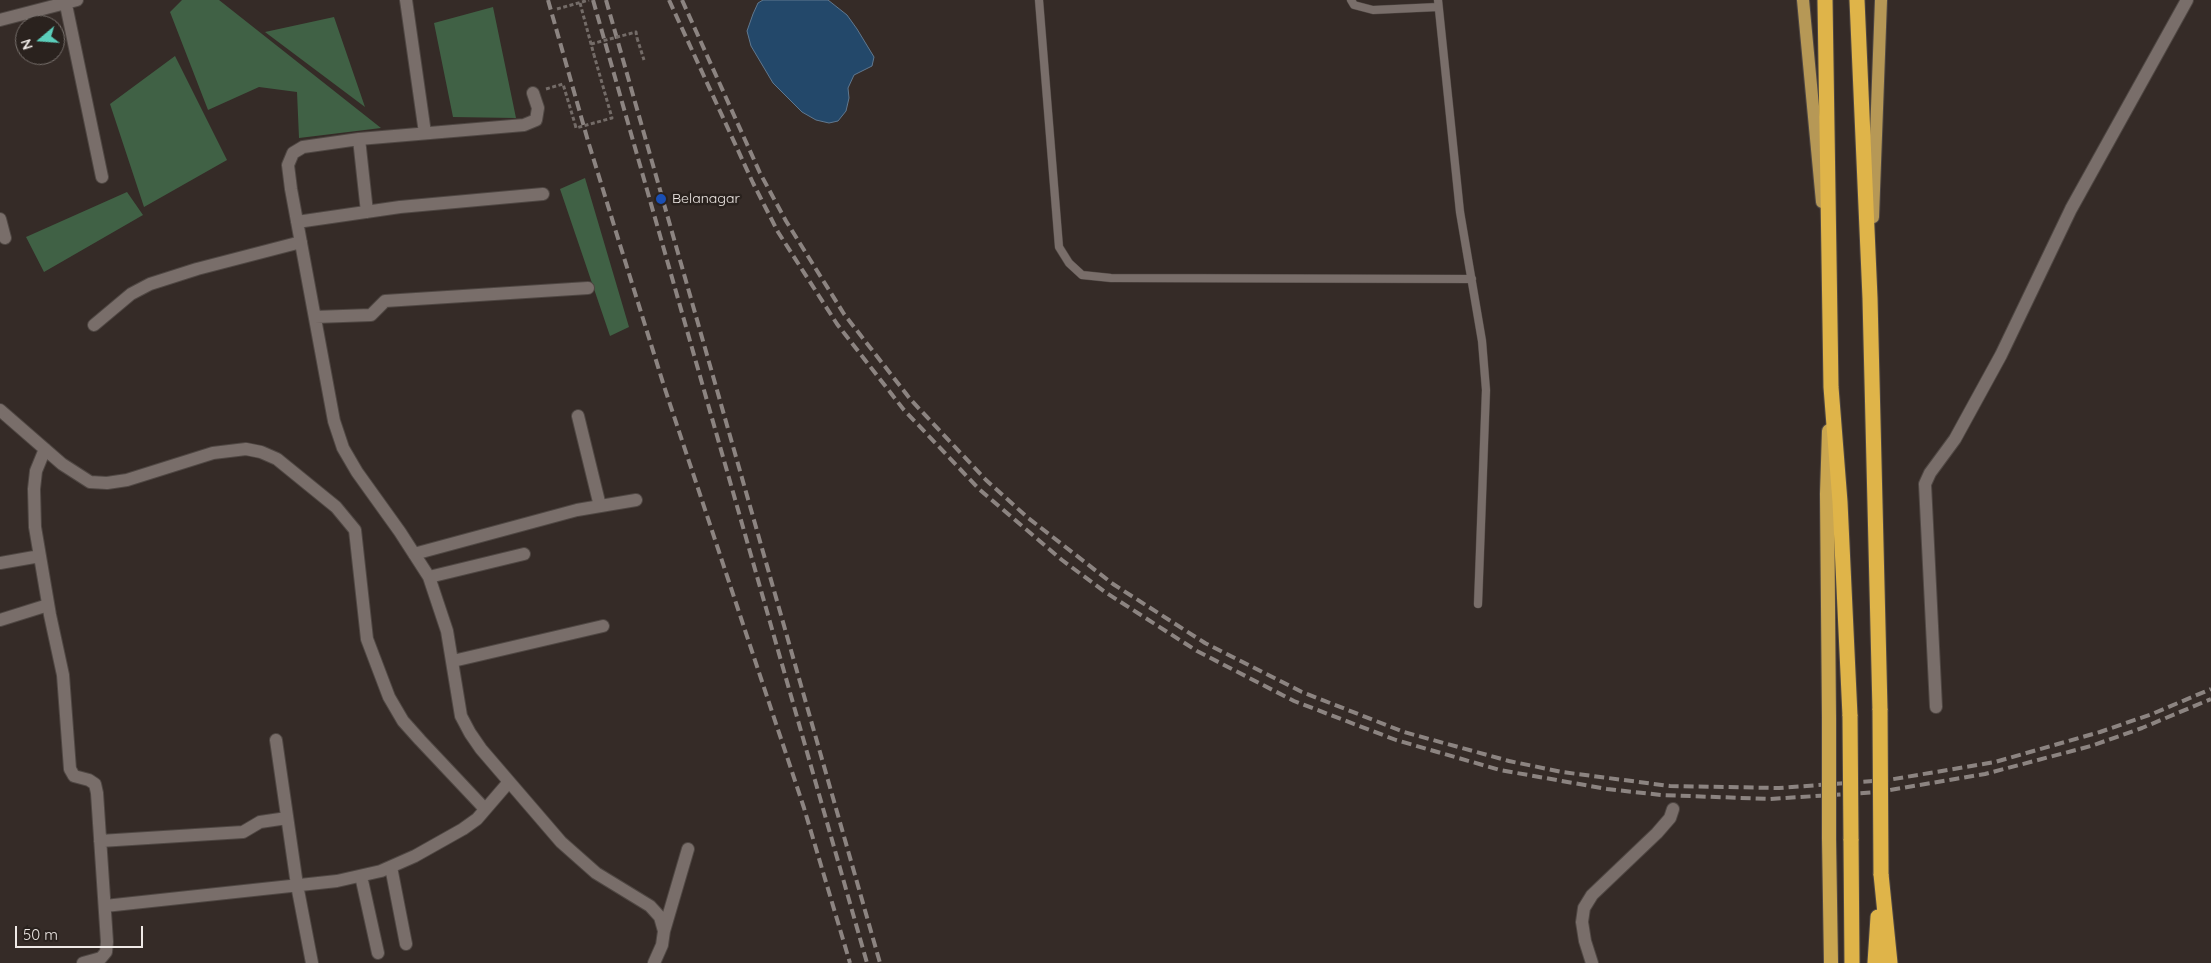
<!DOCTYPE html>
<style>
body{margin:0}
#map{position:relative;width:2211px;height:963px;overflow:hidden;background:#352b27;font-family:Quicksand,sans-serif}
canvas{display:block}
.north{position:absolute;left:15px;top:15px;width:50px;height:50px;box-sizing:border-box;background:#2a221e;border:1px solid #79726e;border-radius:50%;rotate:252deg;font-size:14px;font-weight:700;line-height:20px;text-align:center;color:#efe9e6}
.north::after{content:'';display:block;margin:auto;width:18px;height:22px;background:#5bcebb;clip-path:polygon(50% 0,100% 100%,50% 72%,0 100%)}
.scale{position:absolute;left:15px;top:926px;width:128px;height:22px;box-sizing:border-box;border:2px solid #efe9e6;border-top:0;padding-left:6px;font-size:15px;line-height:18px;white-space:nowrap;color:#efe9e6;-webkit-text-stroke:4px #2a221e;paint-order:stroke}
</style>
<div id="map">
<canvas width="2211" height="963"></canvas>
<div class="north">N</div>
<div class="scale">50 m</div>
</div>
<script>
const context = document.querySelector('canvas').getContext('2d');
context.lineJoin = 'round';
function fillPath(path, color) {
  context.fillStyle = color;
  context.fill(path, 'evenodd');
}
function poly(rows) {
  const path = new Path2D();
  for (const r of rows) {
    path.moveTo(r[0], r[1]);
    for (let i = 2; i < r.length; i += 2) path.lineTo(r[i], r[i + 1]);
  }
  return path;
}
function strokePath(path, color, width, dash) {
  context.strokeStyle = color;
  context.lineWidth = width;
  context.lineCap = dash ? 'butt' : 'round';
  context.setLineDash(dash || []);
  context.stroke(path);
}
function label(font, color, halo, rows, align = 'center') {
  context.font = font + ' Quicksand,sans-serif';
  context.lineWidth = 5;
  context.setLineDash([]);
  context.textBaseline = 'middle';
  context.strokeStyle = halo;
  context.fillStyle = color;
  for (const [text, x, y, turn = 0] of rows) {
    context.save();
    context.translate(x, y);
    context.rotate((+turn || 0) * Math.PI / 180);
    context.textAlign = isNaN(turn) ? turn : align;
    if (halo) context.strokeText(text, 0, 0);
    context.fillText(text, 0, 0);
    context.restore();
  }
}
fillPath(poly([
 [182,0,219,0,381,128,299,138,297,92,259,87,208,110,170,12],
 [493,7,516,118,453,117,434,23],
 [334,17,365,107,265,32],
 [175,56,227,160,144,207,110,104],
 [585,178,629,327,610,336,560,189],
 [127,192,143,215,44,272,26,237]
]), '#406145');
const water = poly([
 [763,0,828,0,847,15,857,29,874,57,872,66,854,75,848,88,849,98,846,111,838,121,829,123,816,120,802,112,773,83,751,46,747,31,753,14,758,3,763,0]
]);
fillPath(water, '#23486a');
strokePath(water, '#60788f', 1);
const service = poly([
 [1039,0,1059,247,1069,263,1082,275,1111,278,1472,279],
 [1351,0,1354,5,1373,10,1438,7],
 [1438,0,1460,212,1482,341,1486,390,1478,604]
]);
const minor = poly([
 [65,0,102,177],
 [406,0,425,133],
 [0,20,77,0],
 [533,93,538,108,536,120,524,125,359,139,303,147,293,153,288,165,291,189,334,421,343,448,357,472,400,532,429,577,447,631,461,716,470,733,481,749,561,842,596,873,650,906,660,917,664,931,662,945,654,963],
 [359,139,367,212],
 [0,219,5,238],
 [297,222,400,207,543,194],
 [315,317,371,315,385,301,588,288],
 [94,325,131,294,150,284,197,269,301,242],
 [0,410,62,464,90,482,107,483,127,480,213,453,246,449,261,452,277,459,336,507,355,530,367,639,389,697,403,721,420,740,485,809],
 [578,416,600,506],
 [45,449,36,471,34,489,35,527,50,615,63,675,70,769,74,776,89,780,95,784,97,793,107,942,106,952,101,958,83,963],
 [414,554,577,510,636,500],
 [0,563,40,556],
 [429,577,524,554],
 [0,620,48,605],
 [453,661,603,626],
 [1936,707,1925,484,1930,473,1955,439,2001,355,2071,209,2187,0],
 [276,740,297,885,312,963],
 [100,841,243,832,260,822,287,818],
 [391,867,406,944],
 [361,876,378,953],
 [105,906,337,881,381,871,415,856,463,829,477,819,508,783],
 [664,931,688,849],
 [1592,963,1585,941,1582,922,1584,908,1592,895,1657,833,1670,818,1673,809]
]);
const primary = poly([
 [1803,0,1822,202],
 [1873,217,1881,0]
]);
const trunk = poly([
 [1829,718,1827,494,1829,431],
 [1829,838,1831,963]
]);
const motorway = poly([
 [1825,0,1831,387,1840,502,1850,716],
 [1857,0,1870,298,1880,710],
 [1851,839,1852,963],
 [1881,874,1890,963],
 [1875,963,1878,917]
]);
strokePath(service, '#4f4743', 9);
strokePath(minor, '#4f4743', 14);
strokePath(primary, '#4f4743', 14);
strokePath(trunk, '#4f4743', 16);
strokePath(motorway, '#4f4743', 17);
strokePath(poly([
 [580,3,594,55],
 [557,9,589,0],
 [637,38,644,60],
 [546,89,563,84,575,124]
]), '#746c68', 3, [4, 2.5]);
strokePath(service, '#796e6a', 8);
strokePath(minor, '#796e6a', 12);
strokePath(primary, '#b69856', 12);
strokePath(trunk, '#caa650', 14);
strokePath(motorway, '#dfb449', 15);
strokePath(poly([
 [548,0,588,141,621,248,664,386,804,808,850,963],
 [593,0,867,963],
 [606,0,880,963],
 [669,0,753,183,778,232,837,324,904,410,979,489,1062,560,1105,592,1197,651,1294,701,1396,740,1500,770,1607,789,1661,795,1770,799,1878,792,1985,774,2091,746,2142,728,2211,699],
 [682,0,760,173,786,221,844,314,911,400,986,480,1027,517,1113,584,1205,643,1302,692,1404,732,1509,761,1562,772,1670,786,1779,788,1888,780,1995,762,2100,732,2152,714,2211,689]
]), '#8c8481', 4, [10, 5]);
const trunkBridge = poly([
 [1829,718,1829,838]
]);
const motorwayBridge = poly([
 [1880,710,1881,874],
 [1850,716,1851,839]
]);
strokePath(trunkBridge, '#4f4743', 16, []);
strokePath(motorwayBridge, '#4f4743', 17, []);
strokePath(poly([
 [591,44,636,32,637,38],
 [575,124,576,128,612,118,594,55]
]), '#746c68', 3, [4, 2.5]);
strokePath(trunkBridge, '#caa650', 14);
strokePath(motorwayBridge, '#dfb449', 15);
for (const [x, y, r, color] of [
 [661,199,6,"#1a4fb4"]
]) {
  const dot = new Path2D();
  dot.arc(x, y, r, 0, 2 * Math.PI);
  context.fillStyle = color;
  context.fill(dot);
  strokePath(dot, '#2a221e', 2);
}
label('14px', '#efe9e6', '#2a221e', [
 ["Belanagar",672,199]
], 'left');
</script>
